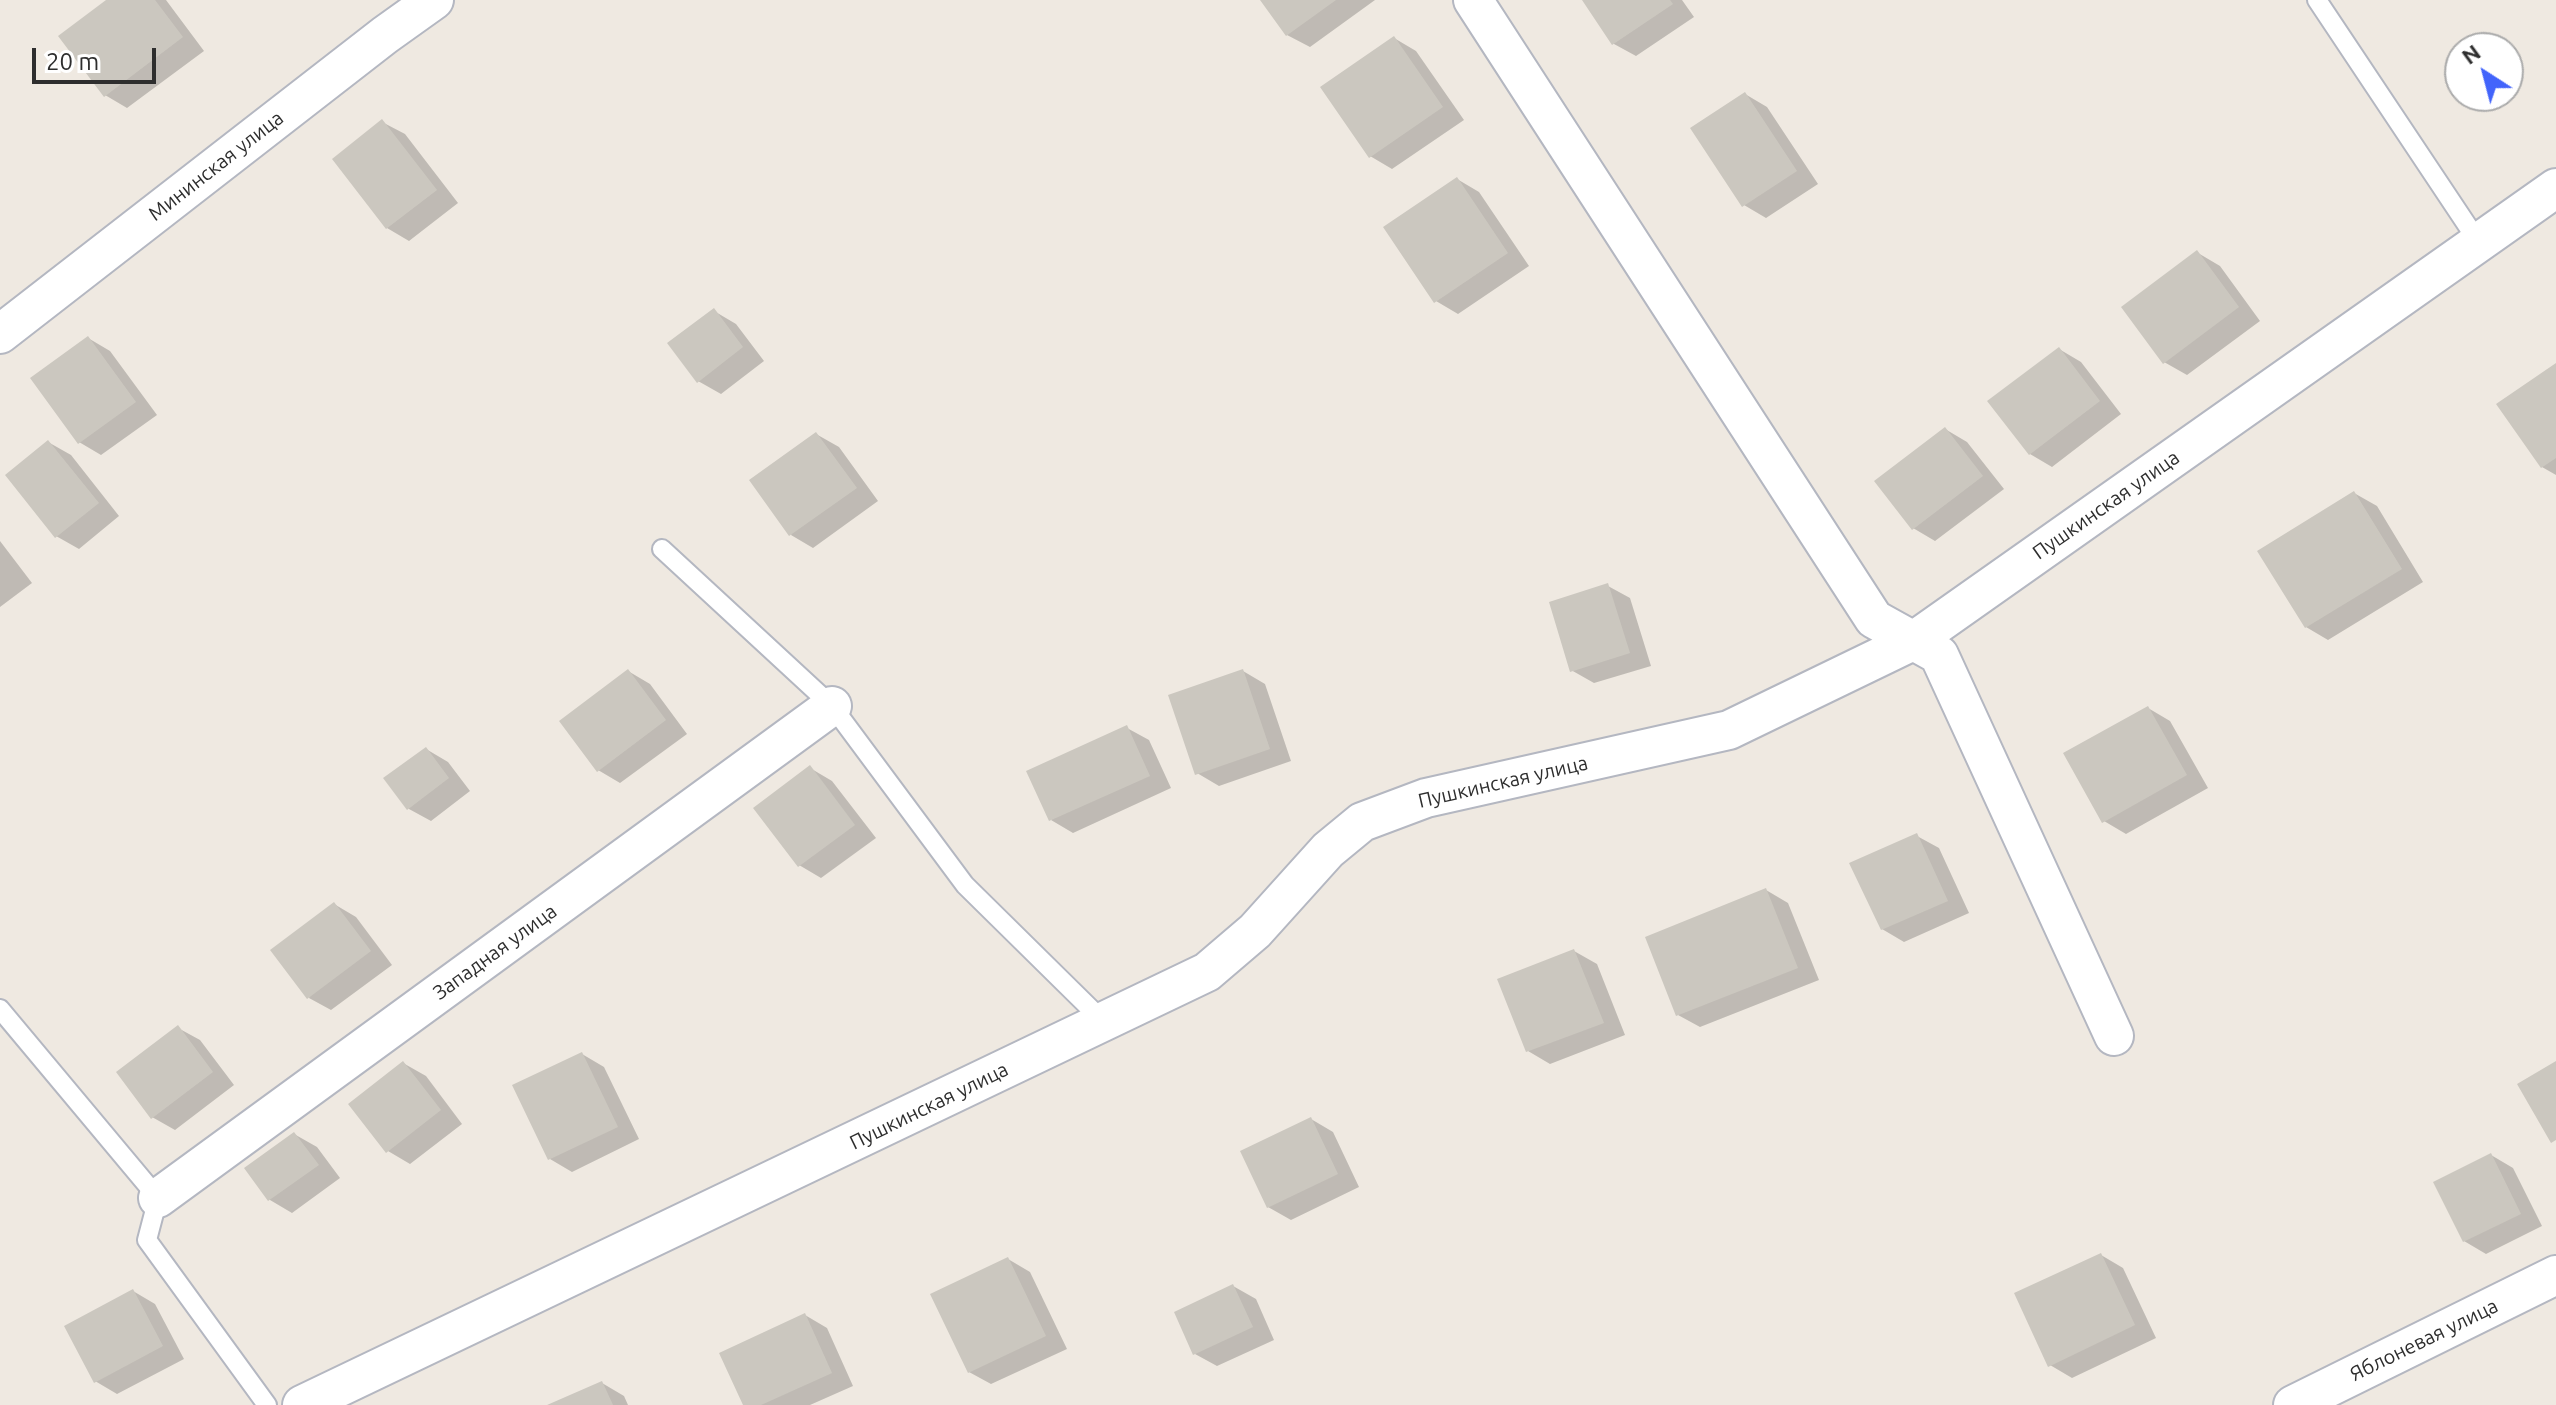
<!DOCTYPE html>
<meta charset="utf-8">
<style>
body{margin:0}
#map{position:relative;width:2556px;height:1405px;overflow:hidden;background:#efe9e1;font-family:Ubuntu,sans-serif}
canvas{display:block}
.north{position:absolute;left:2444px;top:32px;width:80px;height:80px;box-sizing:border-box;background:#fff;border:2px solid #ababab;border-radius:50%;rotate:324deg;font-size:22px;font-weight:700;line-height:32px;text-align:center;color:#2e2e2e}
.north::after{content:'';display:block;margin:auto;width:28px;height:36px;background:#4264fb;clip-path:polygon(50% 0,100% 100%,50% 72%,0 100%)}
.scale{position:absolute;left:32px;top:48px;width:124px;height:36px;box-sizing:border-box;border:4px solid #2e2e2e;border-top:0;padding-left:10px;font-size:24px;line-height:28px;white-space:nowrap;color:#2e2e2e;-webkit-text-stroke:6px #fff;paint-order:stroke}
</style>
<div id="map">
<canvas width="2556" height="1405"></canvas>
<div class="north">N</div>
<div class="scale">20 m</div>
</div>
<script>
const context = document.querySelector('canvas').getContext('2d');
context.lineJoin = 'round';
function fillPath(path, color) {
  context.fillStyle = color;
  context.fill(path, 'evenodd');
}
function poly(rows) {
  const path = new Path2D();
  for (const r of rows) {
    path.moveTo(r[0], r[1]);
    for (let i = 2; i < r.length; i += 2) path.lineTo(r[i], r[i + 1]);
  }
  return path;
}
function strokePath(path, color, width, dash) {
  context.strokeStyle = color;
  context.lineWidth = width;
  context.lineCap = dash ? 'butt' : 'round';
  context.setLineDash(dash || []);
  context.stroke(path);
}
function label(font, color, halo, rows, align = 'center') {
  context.font = font + ' Ubuntu,sans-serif';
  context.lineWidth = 8;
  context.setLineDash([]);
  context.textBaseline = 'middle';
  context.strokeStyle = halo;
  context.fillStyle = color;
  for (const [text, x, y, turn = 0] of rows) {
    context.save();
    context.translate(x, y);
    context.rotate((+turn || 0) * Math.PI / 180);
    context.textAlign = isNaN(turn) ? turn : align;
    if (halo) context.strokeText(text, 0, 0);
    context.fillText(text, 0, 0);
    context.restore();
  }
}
fillPath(poly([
 [109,0,166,0,204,51,127,108,105,95],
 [1262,0,1375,0,1310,47,1287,35],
 [1584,0,1682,0,1694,17,1636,56,1614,44],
 [1394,38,1416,51,1464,120,1392,169,1370,156],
 [1745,94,1767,107,1818,184,1766,218,1744,205],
 [382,122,405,134,458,203,409,241,387,228],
 [1457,179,1479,192,1529,266,1458,314,1436,301],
 [2198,253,2220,266,2260,321,2187,375,2164,362],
 [714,311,736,324,764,361,721,394,698,381],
 [88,338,110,351,157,415,101,455,79,442],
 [2059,349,2081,362,2121,414,2052,467,2030,454],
 [2556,365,2556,475,2542,467],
 [1945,429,1967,442,2004,489,1935,541,1913,528],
 [816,434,839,447,878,501,813,548,791,535],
 [48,442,71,455,119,516,79,549,56,536],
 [2354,493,2377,506,2423,582,2328,640,2306,627],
 [0,541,32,583,0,607],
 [1608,586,1630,598,1651,666,1594,683,1571,670],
 [628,671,650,684,687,734,620,783,598,770],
 [1243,671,1265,684,1291,761,1219,786,1197,773],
 [2148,708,2170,721,2208,788,2126,834,2104,821],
 [1127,728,1149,740,1171,788,1073,833,1051,820],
 [426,749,448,762,470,791,431,821,409,809,386,779],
 [810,768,832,781,876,838,821,878,799,865],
 [1917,836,1939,848,1969,913,1904,942,1882,929],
 [1766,890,1788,903,1819,980,1700,1027,1678,1015],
 [334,904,356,917,392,965,331,1010,309,998],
 [1574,951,1597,964,1625,1035,1550,1064,1528,1051],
 [178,1028,200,1040,234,1085,175,1130,152,1117],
 [582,1054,604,1067,639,1139,572,1172,550,1159],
 [403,1063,426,1076,462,1124,410,1164,388,1151],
 [1311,1119,1333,1132,1359,1187,1291,1220,1268,1207],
 [294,1134,317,1147,340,1178,292,1213,270,1200,247,1168],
 [2491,1155,2513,1168,2542,1226,2486,1254,2464,1241],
 [2101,1255,2123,1268,2156,1338,2072,1378,2050,1365],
 [1008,1259,1030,1272,1067,1349,991,1384,969,1372],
 [1233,1286,1256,1299,1274,1340,1217,1366,1195,1354],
 [133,1291,155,1304,184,1359,117,1394,95,1381],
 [805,1315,827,1328,853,1386,810,1405,745,1405],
 [602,1383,624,1396,628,1405,552,1405]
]), '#0003');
fillPath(poly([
 [106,0,155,0,183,37,104,97,58,36],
 [1260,0,1336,0,1286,36],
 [1582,0,1670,0,1673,4,1612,45],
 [1394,36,1443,107,1369,158,1320,87],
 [1745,92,1797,171,1742,207,1690,128],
 [382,119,437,190,386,229,332,159],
 [1457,177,1508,253,1434,303,1383,227],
 [2197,250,2239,307,2163,364,2121,307],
 [714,308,743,347,697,383,667,343],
 [88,336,136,402,78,444,30,378],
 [2059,347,2100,401,2029,455,1987,401],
 [2556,363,2556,458,2541,468,2496,404],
 [1945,427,1983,476,1912,530,1874,481],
 [816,432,857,488,789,536,749,480],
 [48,440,99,503,55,538,5,475],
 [2354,491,2402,569,2305,628,2257,551],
 [1608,583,1630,653,1570,672,1549,602],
 [628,669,666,720,597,772,559,721],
 [1243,669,1270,749,1195,775,1168,695],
 [2148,706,2187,775,2102,823,2063,753],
 [1127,725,1150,776,1049,821,1026,771],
 [426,747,449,778,407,810,383,778],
 [810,765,855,825,798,867,753,808],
 [1917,833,1948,901,1881,930,1849,863],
 [1766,888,1798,968,1676,1016,1645,937],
 [334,902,371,951,307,999,270,950],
 [1574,949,1604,1023,1526,1052,1497,979],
 [178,1025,213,1072,151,1119,116,1072],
 [582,1052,618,1127,548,1160,512,1085],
 [403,1061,441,1110,386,1153,348,1104],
 [2556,1061,2556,1140,2551,1143,2517,1084],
 [1311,1117,1338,1174,1267,1208,1240,1151],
 [294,1132,319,1165,268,1201,244,1168],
 [2491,1153,2521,1214,2463,1242,2433,1182],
 [2101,1253,2135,1325,2048,1367,2014,1293],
 [1008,1257,1046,1336,968,1373,930,1294],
 [1233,1284,1253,1327,1193,1355,1174,1312],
 [133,1289,163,1346,94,1383,64,1326],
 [805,1313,832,1373,761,1405,743,1405,719,1353],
 [602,1381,613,1405,547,1405]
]), '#cbc7bf');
const lane = poly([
 [2317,0,2479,243],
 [662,549,832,706,965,885,1104,1022],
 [0,1009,158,1198,147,1240,267,1405]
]);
const street = poly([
 [1473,0,1874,619,1939,655,2114,1036],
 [0,334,385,35,434,0],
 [158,1198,832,706],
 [302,1405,1207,972,1255,931,1328,850,1362,822,1426,798,1729,730,1915,640,2556,188],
 [2293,1405,2556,1275]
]);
strokePath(lane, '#b4b7c1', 22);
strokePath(street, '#b4b7c1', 42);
strokePath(lane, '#fff', 18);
strokePath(street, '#fff', 38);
label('20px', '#2e2e2e', '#fff', [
 ["Мининская улица",216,166,-38],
 ["Пушкинская улица",2106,505,-35],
 ["Пушкинская улица",1503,782,-13],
 ["Западная улица",495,952,-36],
 ["Пушкинская улица",929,1106,-26],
 ["Яблоневая улица",2424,1340,-26]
]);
</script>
